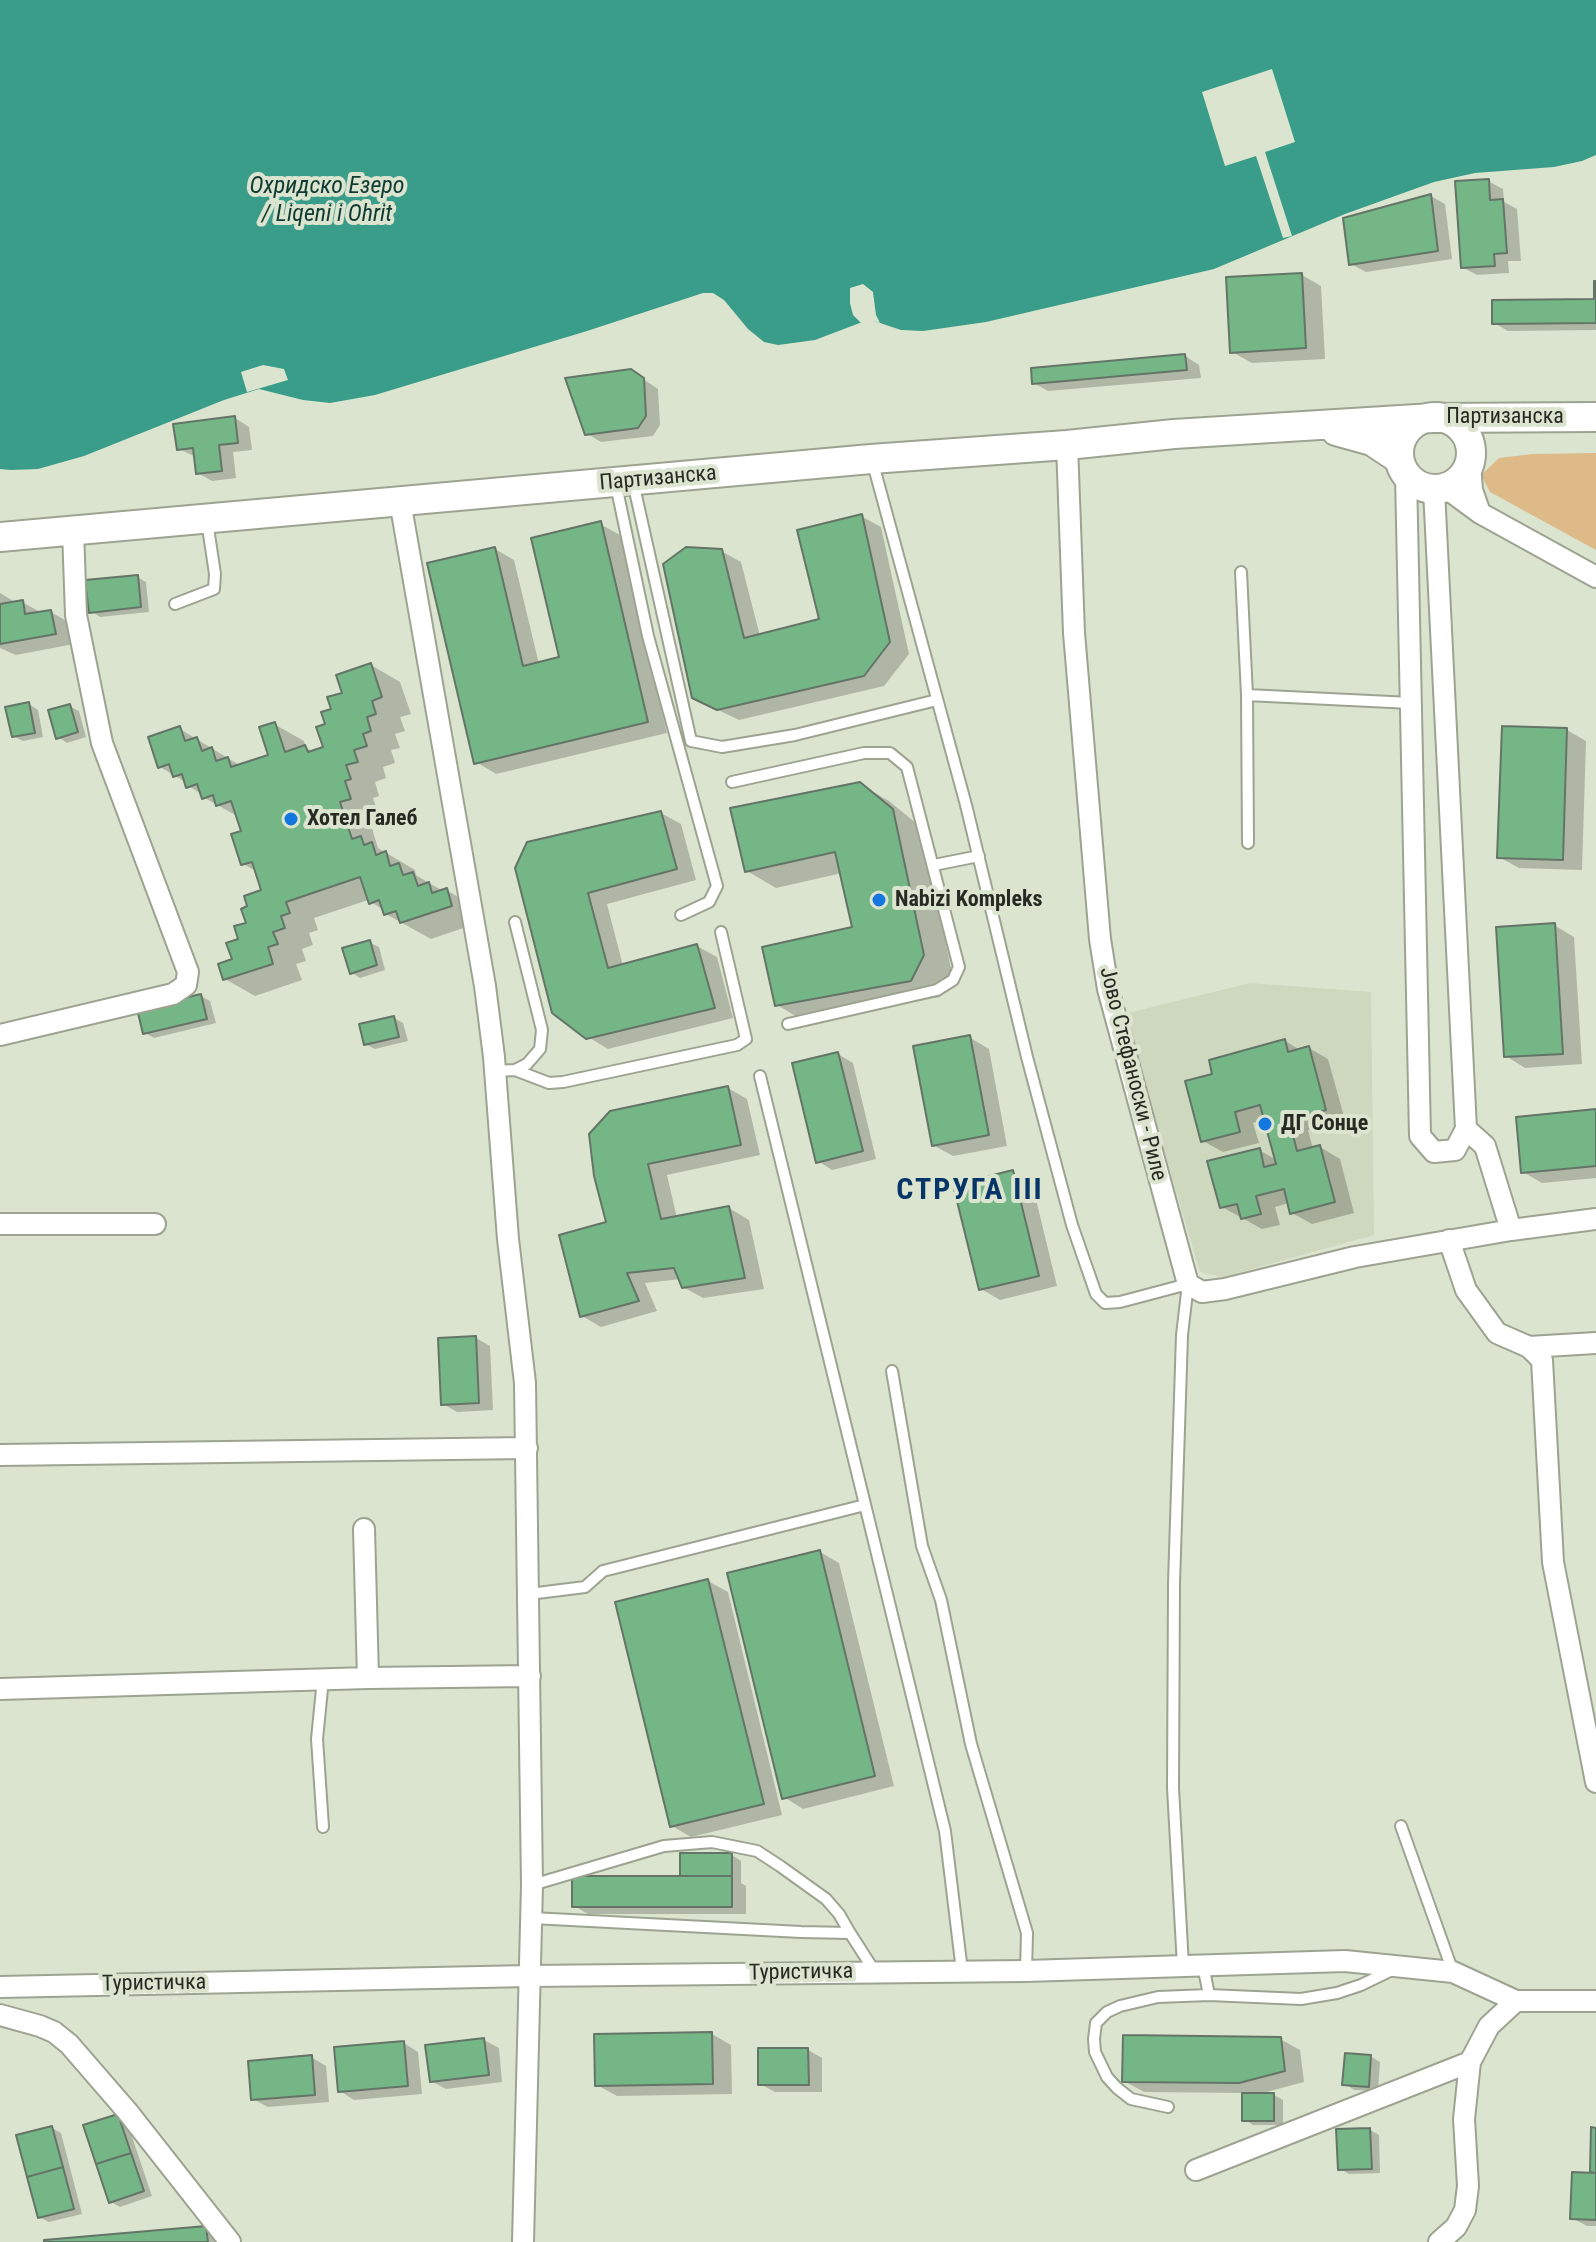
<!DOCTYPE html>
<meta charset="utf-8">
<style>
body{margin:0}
canvas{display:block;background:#dbe4cf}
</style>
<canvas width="1596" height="2242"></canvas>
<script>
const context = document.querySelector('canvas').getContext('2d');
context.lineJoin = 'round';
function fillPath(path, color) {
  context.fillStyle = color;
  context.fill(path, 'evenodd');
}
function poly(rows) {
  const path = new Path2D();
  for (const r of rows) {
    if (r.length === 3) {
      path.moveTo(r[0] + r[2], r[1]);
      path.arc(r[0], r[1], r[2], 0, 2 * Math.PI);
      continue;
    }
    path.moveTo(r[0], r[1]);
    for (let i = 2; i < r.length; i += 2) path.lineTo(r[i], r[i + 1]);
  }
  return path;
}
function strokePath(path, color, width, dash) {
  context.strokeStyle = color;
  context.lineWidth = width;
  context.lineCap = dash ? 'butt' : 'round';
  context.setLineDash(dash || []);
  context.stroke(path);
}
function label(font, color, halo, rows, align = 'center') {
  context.font = font + ' "Roboto Condensed",sans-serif';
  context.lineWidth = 8;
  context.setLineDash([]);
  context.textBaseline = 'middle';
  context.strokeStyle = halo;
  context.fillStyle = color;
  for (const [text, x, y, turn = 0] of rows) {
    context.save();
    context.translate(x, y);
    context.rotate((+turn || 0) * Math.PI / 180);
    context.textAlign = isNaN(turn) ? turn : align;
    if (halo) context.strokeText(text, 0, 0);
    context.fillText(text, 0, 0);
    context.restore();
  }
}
fillPath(poly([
 [1250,983,1371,992,1374,1235,1223,1277,1200,1272,1124,1014]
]), '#cdd8be');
fillPath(poly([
 [1596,453,1596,550,1490,492,1481,475,1499,458,1532,454]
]), '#deba89');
fillPath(poly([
 [0,0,1596,0,1596,155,1582,161,1554,167,1475,173,1434,182,1345,214,1214,269,986,322,923,331,901,330,874,321,865,321,815,340,778,345,764,342,748,329,724,300,713,293,703,293,587,331,375,395,330,403,303,400,259,389,224,400,84,456,38,469,11,470,0,469]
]), '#3a9d89');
fillPath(poly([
 [1272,69,1295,142,1265,152,1292,236,1283,238,1256,156,1225,166,1202,92],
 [863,284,873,292,876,315,880,323,874,321,861,323,853,315,850,303,850,288],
 [263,365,284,369,288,380,247,392,241,372]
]), '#dbe4cf');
fillPath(poly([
 [1488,181,1503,189,1504,202,1517,209,1521,261,1508,261,1509,273,1477,275,1462,267],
 [1431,196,1445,204,1452,259,1366,272,1351,264],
 [1302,275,1321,286,1325,359,1252,363,1232,352],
 [1596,301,1596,330,1508,331,1494,323],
 [1185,356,1199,365,1201,378,1048,391,1034,383],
 [631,371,658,389,660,425,653,436,601,442,586,433],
 [235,418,249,427,252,450,233,452,236,478,212,481,198,473,196,457,179,449],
 [861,516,881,527,909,654,884,686,739,720,714,708,721,551,741,562,760,636,822,620],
 [600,524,620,535,667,733,496,774,476,762,495,549,514,560,539,664,562,658],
 [137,577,146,582,149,612,100,617,91,611],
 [0,593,15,602,22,602,42,613,51,612,70,623,74,644,16,655,0,648],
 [371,665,400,682,411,714,400,717,405,731,395,734,400,748,391,750,395,763,383,767,386,778,375,782,379,796,373,798,379,815,369,819,378,848,415,870,416,875,429,883,443,891,446,890,476,907,481,922,431,939,386,914,385,911,368,900,314,918,318,930,309,933,313,945,302,949,306,961,296,964,302,980,255,996,225,979,264,891,258,872,243,864,244,832,239,817,203,797,202,794,188,786,187,783,160,767,180,729,241,766,271,757,274,724,304,741,306,748,314,752,325,749,328,726,333,710,344,694],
 [29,704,38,710,43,737,23,741,13,736],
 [69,706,79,711,86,737,67,743,58,737],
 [1567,730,1586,741,1582,870,1519,868,1499,857],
 [859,784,889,801,922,828,952,973,940,997,806,1022,777,1005,854,928,842,873,776,888,747,871],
 [661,813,681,824,696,880,607,904,623,966,697,946,717,957,733,1018,608,1049,588,1037,517,868],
 [1554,925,1574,937,1582,1064,1525,1068,1506,1056],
 [369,942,379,947,385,970,360,978,351,972],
 [201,996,210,1001,216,1023,154,1038,145,1033],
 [394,1018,403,1023,408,1041,375,1049,365,1044],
 [969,1037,989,1049,1007,1146,953,1156,933,1145],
 [1285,1041,1300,1050,1309,1048,1328,1059,1345,1120,1308,1130,1313,1149,1320,1147,1340,1159,1354,1213,1312,1224,1292,1213,1289,1203,1275,1207,1280,1225,1262,1229,1222,1207,1259,1150,1277,1160,1266,1119,1253,1123,1259,1143,1223,1152,1203,1141,1215,1075],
 [838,1054,853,1063,876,1159,832,1170,818,1161],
 [728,1088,747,1099,760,1155,667,1175,677,1218,729,1208,749,1220,764,1289,703,1298,683,1287,681,1279,645,1283,657,1311,601,1327,582,1316,608,1223,596,1176],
 [1596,1111,1596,1178,1542,1183,1523,1172],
 [1012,1172,1032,1183,1057,1286,1000,1300,981,1289],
 [476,1338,490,1346,493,1410,457,1412,443,1404],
 [820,1552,839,1563,894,1786,803,1809,784,1797],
 [708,1581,728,1592,782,1815,691,1837,672,1826],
 [732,1855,741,1861,741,1883,746,1886,746,1914,588,1914,574,1906,685,1878],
 [712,2034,731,2045,732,2094,617,2096,597,2085],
 [1280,2039,1300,2050,1304,2082,1259,2094,1274,2095,1283,2100,1283,2125,1253,2125,1244,2119,1244,2093,1144,2092,1124,2081],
 [484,2040,499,2048,502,2082,446,2089,431,2081],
 [404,2043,418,2052,422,2094,354,2100,340,2091],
 [808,2050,822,2058,822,2092,775,2092,760,2084],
 [1370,2056,1380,2062,1378,2091,1354,2090,1345,2084],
 [311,2057,326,2066,329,2102,268,2107,253,2099],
 [118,2116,127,2122,152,2196,120,2207,111,2202],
 [52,2128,61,2133,82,2214,49,2222,39,2217],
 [1370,2130,1379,2135,1380,2173,1349,2174,1340,2169],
 [1593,2130,1596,2130,1596,2226,1587,2226,1572,2218,1592,2175],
 [206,2228,226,2239,226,2242,49,2242]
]), '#0003');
const building = poly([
 [1489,179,1490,200,1503,199,1507,253,1494,254,1495,266,1461,268,1455,181,1489,179],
 [1431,194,1438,251,1349,265,1343,218,1431,194],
 [1302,273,1306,348,1230,353,1226,277,1302,273],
 [1594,281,1596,281,1596,323,1492,324,1492,300,1594,299,1594,281],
 [1185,354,1187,370,1032,384,1031,368,1185,354],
 [631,369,644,378,646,416,638,428,585,435,565,378,631,369],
 [235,416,238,443,219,445,222,471,196,474,193,448,177,450,173,424,235,416],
 [862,514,890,642,864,676,717,710,692,698,663,564,686,547,722,549,744,638,819,619,797,530,862,514],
 [601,521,648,722,474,764,427,563,495,547,523,666,559,657,531,538,601,521],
 [138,575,141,607,89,613,85,580,138,575],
 [23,600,25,614,51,610,56,634,0,644,0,604,23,600],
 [371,663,382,697,372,701,376,714,367,717,371,731,363,734,367,746,354,750,358,762,346,765,351,779,345,781,351,799,340,802,352,839,361,836,364,845,372,842,376,855,386,851,390,866,399,863,403,875,413,872,418,886,429,882,432,893,447,888,452,906,400,923,396,911,384,915,379,900,369,904,360,877,286,902,290,913,281,916,285,928,273,932,278,944,268,947,273,964,223,980,218,964,232,959,226,943,238,939,234,926,246,923,241,909,247,906,244,896,261,890,252,862,241,865,231,834,241,831,231,801,216,806,213,795,202,799,197,784,186,788,182,774,173,777,169,764,158,768,148,737,180,726,185,741,197,737,202,751,212,747,216,761,228,757,231,767,268,755,259,727,275,722,285,752,305,745,308,752,323,747,316,727,325,724,321,712,331,709,327,697,342,693,336,675,371,663],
 [29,702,35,733,12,737,5,707,29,702],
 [70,704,78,732,56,739,48,710,70,704],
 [1502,726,1567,728,1563,860,1497,858,1502,726],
 [860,782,893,809,924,955,911,981,775,1006,762,947,852,927,835,852,745,872,730,808,860,782],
 [661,811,677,869,588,893,608,968,697,944,715,1008,586,1039,552,1013,515,868,527,842,661,811],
 [1555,923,1563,1054,1504,1057,1496,927,1555,923],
 [370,940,377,965,350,974,342,948,370,940],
 [201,994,207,1019,143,1034,137,1009,201,994],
 [394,1016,399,1037,364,1045,359,1024,394,1016],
 [970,1035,989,1135,932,1146,913,1046,970,1035],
 [1285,1039,1288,1052,1309,1046,1326,1110,1289,1120,1297,1151,1320,1145,1335,1202,1290,1214,1284,1189,1256,1196,1261,1214,1241,1219,1237,1204,1220,1208,1207,1161,1260,1148,1264,1167,1276,1164,1260,1105,1235,1112,1240,1132,1201,1142,1185,1081,1212,1074,1209,1060,1285,1039],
 [838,1052,863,1151,816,1163,792,1063,838,1052],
 [728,1086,741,1145,648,1164,661,1219,729,1206,745,1278,682,1288,674,1268,627,1273,639,1301,580,1317,559,1235,606,1222,594,1176,589,1134,610,1111,728,1086],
 [1596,1109,1596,1166,1521,1173,1516,1117,1596,1109],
 [1013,1170,1039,1276,979,1290,953,1185,1013,1170],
 [476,1336,479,1403,441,1405,438,1338,476,1336],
 [820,1550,875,1776,782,1799,727,1573,820,1550],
 [708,1579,764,1804,670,1827,615,1602,708,1579],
 [680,1853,732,1853,732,1876,680,1876,680,1853],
 [572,1876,732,1876,732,1907,572,1907,572,1876],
 [712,2032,713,2084,595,2086,594,2034,712,2032],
 [1123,2035,1281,2037,1285,2071,1239,2083,1122,2082,1123,2035],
 [484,2038,489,2075,430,2082,425,2045,484,2038],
 [404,2041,408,2086,338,2092,334,2047,404,2041],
 [758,2048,808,2048,809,2085,758,2085,758,2048],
 [1345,2053,1371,2055,1369,2087,1342,2085,1345,2053],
 [312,2055,315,2095,251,2100,248,2061,312,2055],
 [1242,2093,1274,2093,1274,2121,1242,2121,1242,2093],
 [118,2114,131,2153,96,2164,83,2125,118,2114],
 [52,2126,63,2167,27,2177,16,2135,52,2126],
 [1591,2127,1596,2128,1596,2173,1590,2172,1591,2127],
 [1370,2128,1372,2169,1338,2170,1336,2129,1370,2128],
 [131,2153,144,2191,109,2203,96,2164,131,2153],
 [63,2167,74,2209,38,2218,27,2177,63,2167],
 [1572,2172,1596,2173,1596,2220,1570,2219,1572,2172],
 [206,2226,208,2242,44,2242,44,2240,206,2226]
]);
fillPath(building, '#75b687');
strokePath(building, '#647567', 2);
const lane = poly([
 [872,460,966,805,1027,1057,1072,1225,1096,1294,1105,1303,1120,1302,1188,1284,1182,1335,1174,1583,1173,1788,1183,1966],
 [633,482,691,741,722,747,795,735,937,700],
 [616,485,648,636,717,886,709,902,681,915],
 [1241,572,1247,695,1248,843],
 [175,604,214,589,215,574,207,521],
 [1247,695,1411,703],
 [732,782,864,753,890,753,907,767,959,967,953,980,937,990,788,1024],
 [934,865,979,856],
 [515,1070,549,1083,563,1082,737,1045,746,1039,721,932],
 [495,1071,515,1070,527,1064,540,1049,542,1030,515,922],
 [760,1076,945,1831,962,1971],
 [892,1371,922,1546,941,1600,971,1744,1027,1933,1026,1971],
 [529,1594,585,1587,603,1571,865,1505],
 [323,1679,317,1739,323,1827],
 [1401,1826,1453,1972],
 [532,1885,664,1846,712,1842,757,1851,780,1866,826,1899,839,1914,850,1933],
 [532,1918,801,1932,850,1933,875,1972],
 [1203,1965,1209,1995],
 [1168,2107,1131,2099,1117,2088,1107,2077,1095,2052,1094,2039,1096,2023,1107,2012,1120,2006,1158,1997,1209,1995,1301,1999,1337,1993,1361,1985,1394,1969]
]);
const street = poly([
 [1067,445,1074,633,1100,939,1108,989,1188,1284,1202,1292,1225,1289,1355,1257,1511,1230,1596,1219],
 [1470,463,1472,490,1480,513],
 [1406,475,1420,1136,1434,1152,1455,1150,1466,1129,1434,490],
 [1446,488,1480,513,1596,577],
 [400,501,485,986,494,1057,508,1239,525,1383,532,1885,523,2242],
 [0,1035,173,994,186,985,188,972,102,743,76,615,73,530],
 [1466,1129,1485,1146,1511,1230],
 [0,1224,155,1224],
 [1449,1240,1466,1290,1497,1333,1529,1347,1542,1360,1553,1562,1596,1782],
 [1529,1347,1596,1343],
 [0,1455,527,1448],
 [364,1529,368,1678],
 [0,1689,368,1678,530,1676],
 [0,1987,529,1976,1026,1971,1345,1961,1453,1972,1516,2001,1596,2001],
 [0,2015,40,2026,54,2032,69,2044,127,2111,230,2242],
 [1196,2170,1470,2062],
 [1439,2242,1456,2227,1465,2210,1468,2186,1464,2119,1470,2062,1489,2026,1516,2001]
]);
const secondary = poly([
 [1435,453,36],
 [1336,431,1372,441,1399,459],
 [0,537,871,459,1067,445,1174,434,1433,418,1596,417]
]);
strokePath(lane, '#9ca491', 14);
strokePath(street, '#9ca491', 24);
strokePath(secondary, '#9ca491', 32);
strokePath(lane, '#fff', 10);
strokePath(street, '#fff', 20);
strokePath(secondary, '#fff', 28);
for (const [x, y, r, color] of [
 [291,819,8,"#1377df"],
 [879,900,8,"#1377df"],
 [1265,1124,8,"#1377df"]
]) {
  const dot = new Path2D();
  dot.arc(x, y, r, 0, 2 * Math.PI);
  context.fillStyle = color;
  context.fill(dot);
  strokePath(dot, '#dbe4cf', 3);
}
label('22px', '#272a22', '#dbe4cf', [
 ["Партизанска",1505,417],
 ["Партизанска",658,479,-5],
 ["Јово Стефаноски - Риле",1132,1074,76],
 ["Туристичка",801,1973,-1],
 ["Туристичка",154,1984,-1]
]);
label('bold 22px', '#272a22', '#dbe4cf', [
 ["Хотел Галеб",307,819],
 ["Nabizi Kompleks",895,900],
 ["ДГ Сонце",1281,1124]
], 'left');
label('italic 24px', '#0f3b33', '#dbe4cf', [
 ["Охридско Езеро",327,187],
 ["/ Liqeni i Ohrit",327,215]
]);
context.letterSpacing = '2px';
label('bold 30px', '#073567', '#dbe4cf', [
 ["СТРУГА III",970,1191]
]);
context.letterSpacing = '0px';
</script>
